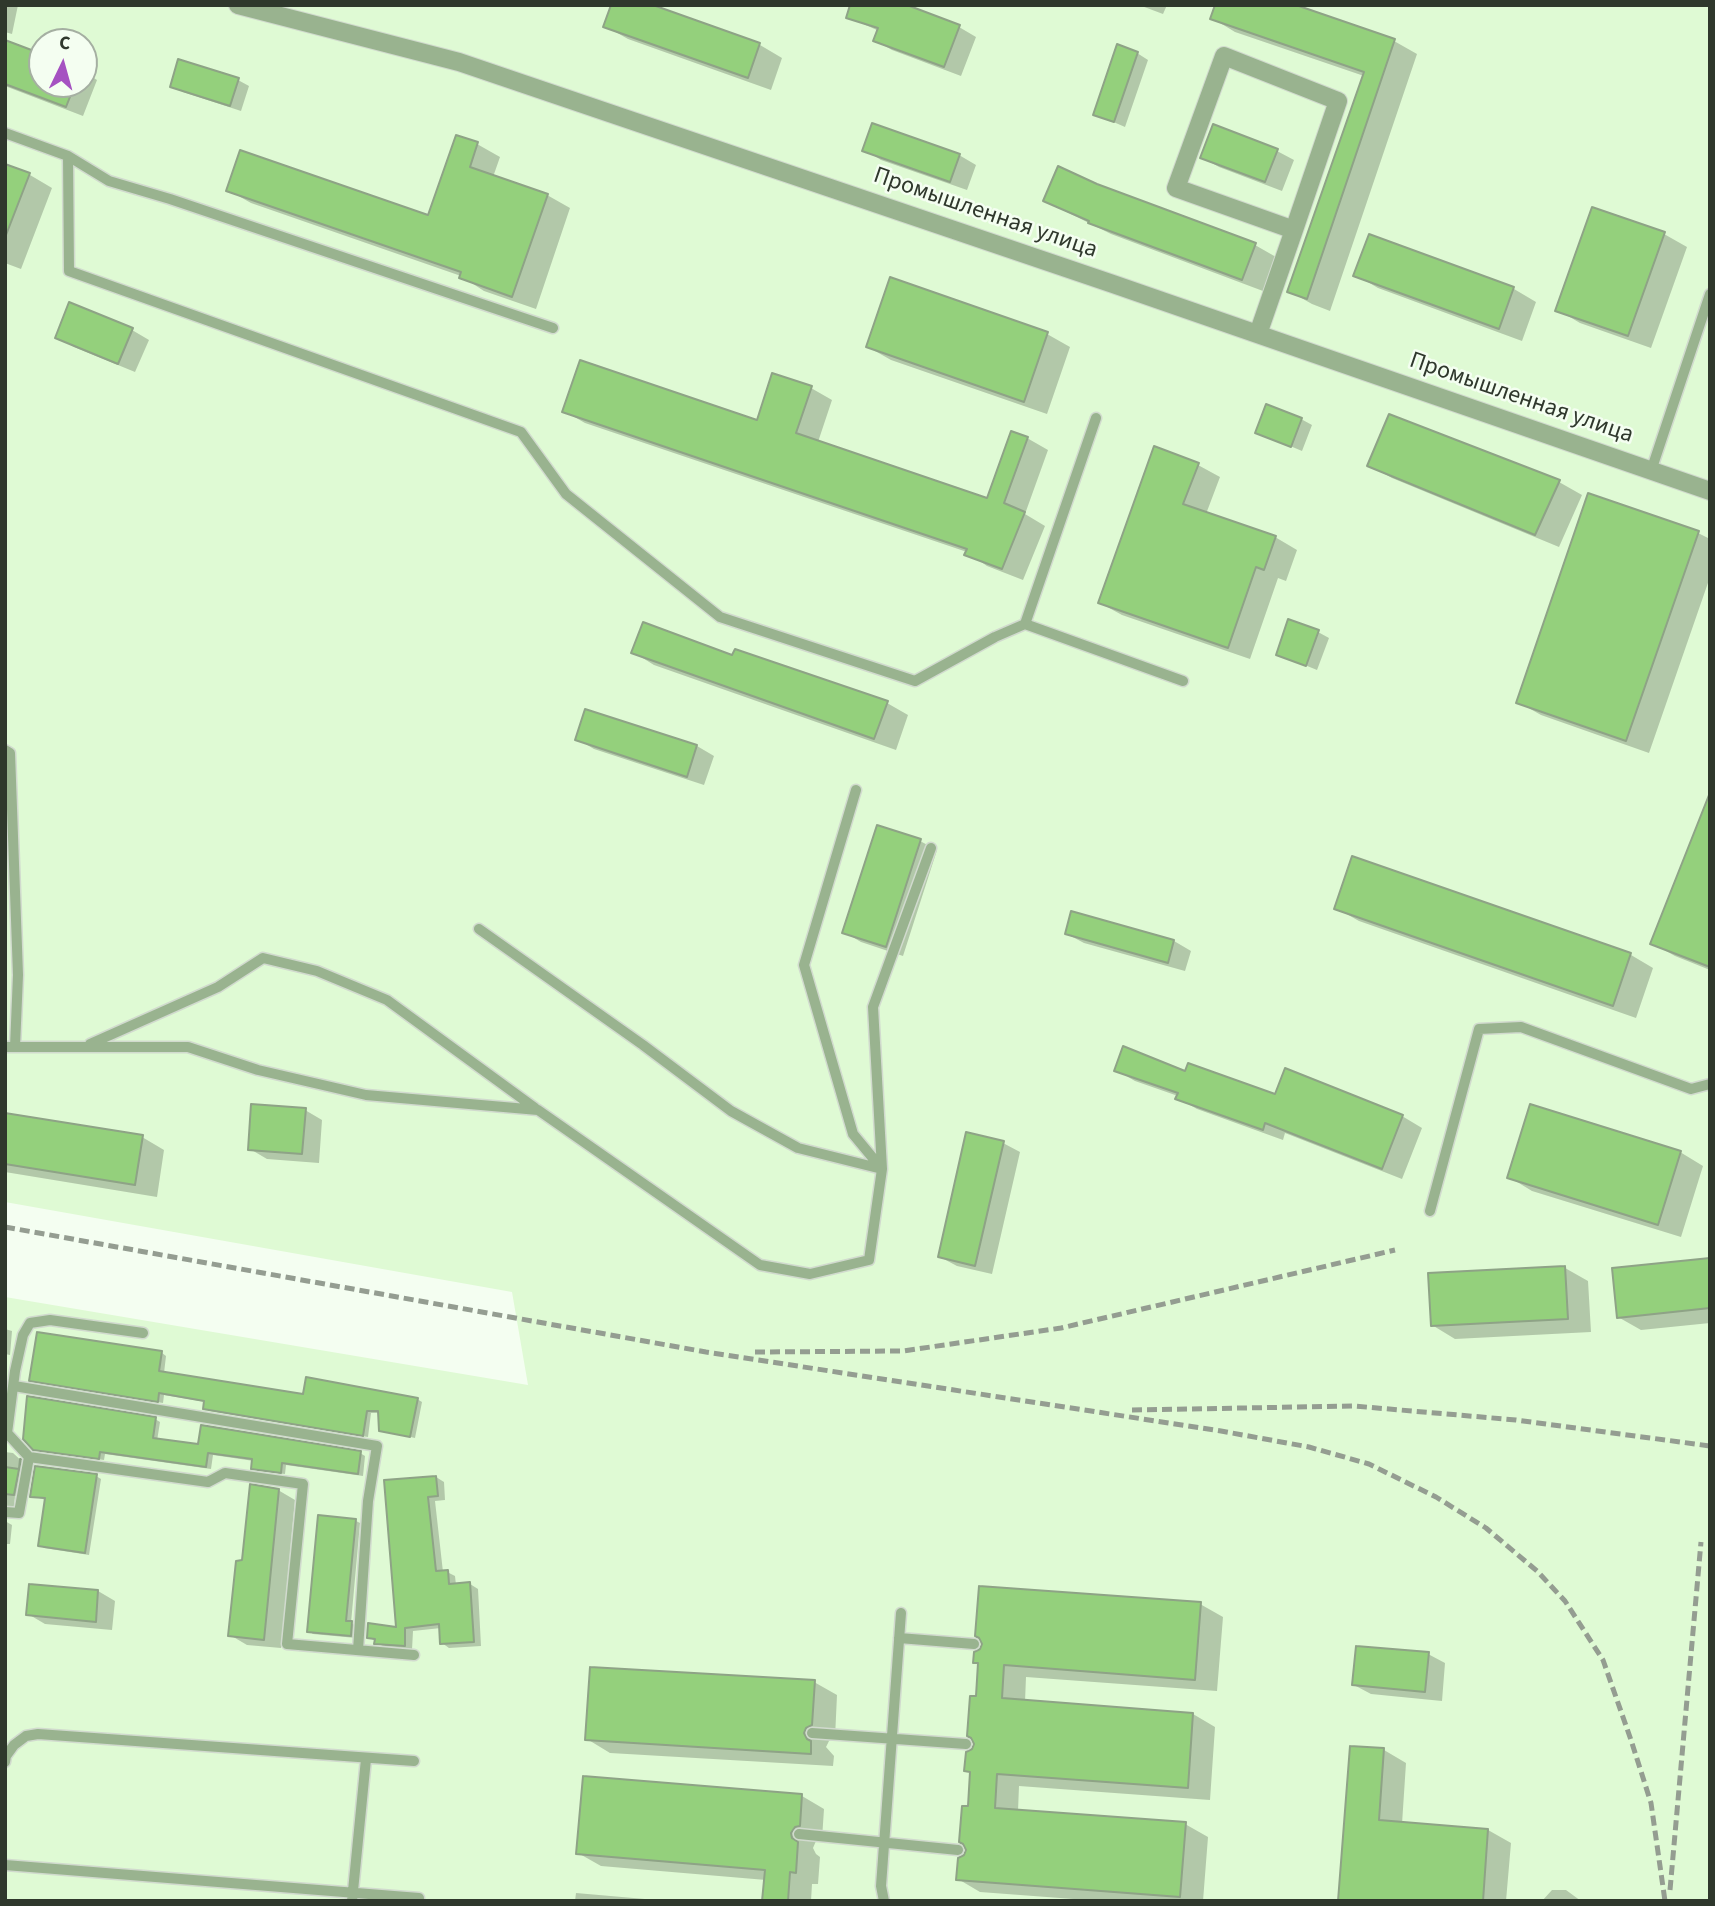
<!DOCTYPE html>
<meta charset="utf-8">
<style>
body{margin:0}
#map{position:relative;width:1715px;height:1906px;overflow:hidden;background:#f4fef1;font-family:"Source Sans 3",sans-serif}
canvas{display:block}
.frame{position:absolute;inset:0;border:7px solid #2f382c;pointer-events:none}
.north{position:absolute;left:28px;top:28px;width:70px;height:70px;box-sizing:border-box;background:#f4fef1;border:2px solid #a5afa2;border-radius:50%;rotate:5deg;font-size:19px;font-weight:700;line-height:28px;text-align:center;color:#2f382c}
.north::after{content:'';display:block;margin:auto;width:24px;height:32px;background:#a552c1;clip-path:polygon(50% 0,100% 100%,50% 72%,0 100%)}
</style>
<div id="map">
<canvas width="1715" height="1906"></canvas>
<div class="frame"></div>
<div class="north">С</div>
</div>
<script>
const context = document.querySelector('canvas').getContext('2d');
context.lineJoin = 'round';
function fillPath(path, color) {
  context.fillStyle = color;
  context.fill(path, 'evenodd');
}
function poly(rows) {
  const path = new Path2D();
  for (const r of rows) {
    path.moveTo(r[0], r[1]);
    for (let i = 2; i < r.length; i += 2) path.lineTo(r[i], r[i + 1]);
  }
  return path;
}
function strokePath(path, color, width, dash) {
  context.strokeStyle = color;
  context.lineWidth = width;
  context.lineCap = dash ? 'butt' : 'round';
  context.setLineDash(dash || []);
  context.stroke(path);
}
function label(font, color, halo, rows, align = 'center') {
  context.font = font + ' "Source Sans 3",sans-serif';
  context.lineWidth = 5;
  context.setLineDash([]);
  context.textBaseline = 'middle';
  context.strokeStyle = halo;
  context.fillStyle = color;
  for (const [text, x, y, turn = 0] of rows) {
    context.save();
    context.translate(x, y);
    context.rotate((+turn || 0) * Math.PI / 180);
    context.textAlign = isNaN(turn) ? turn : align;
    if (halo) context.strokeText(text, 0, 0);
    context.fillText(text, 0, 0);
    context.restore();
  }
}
fillPath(poly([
 [5,5,1710,5,1710,1901,5,1901,5,1297,528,1385,512,1292,5,1202],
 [42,42,84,42,84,84,42,84]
]), '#dffad4');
fillPath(poly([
 [5,5,18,5,12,34,5,32],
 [648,5,760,45,782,58,771,90,628,39,605,26],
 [1139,5,1167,5,1163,14],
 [848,17,959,27,976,37,961,76,892,50,875,40,879,31],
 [1212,18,1394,41,1417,54,1330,311,1312,304,1289,291,1364,76,1235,32],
 [5,42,42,56,42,84,84,84,84,72,97,80,83,116,5,86],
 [1137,53,1148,60,1125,127,1095,114],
 [238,80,249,86,241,111,183,92,172,86],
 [457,137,477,144,500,157,493,177,547,195,570,208,536,309,484,291,461,276,251,203,228,190,429,217],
 [865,150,959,155,976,165,967,190,881,160],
 [1277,151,1294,160,1282,191,1219,167,1202,157],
 [5,166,30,175,52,188,21,269,5,263],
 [1096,186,1255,245,1276,257,1263,291,1111,234,1045,201],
 [1664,234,1687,247,1651,348,1580,323,1558,310],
 [1370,236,1514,289,1536,302,1522,341,1378,288,1356,275],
 [891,280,1047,334,1070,347,1047,414,891,360,868,347],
 [132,330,149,340,135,372,74,347,57,337],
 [811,388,832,400,818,442,988,500,1027,438,1048,450,1025,514,1045,526,1023,580,987,566,967,552,585,423,564,411,758,422],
 [1301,419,1312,425,1302,451,1257,432],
 [1155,448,1198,465,1220,477,1206,514,1275,537,1297,550,1286,581,1278,578,1250,659,1122,615,1100,603],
 [1369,465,1559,482,1582,495,1559,547,1392,478],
 [1698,533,1710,539,1710,577,1649,753,1541,715,1518,702],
 [1318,632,1329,638,1317,670,1278,654],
 [633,652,734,657,887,703,908,715,896,750,654,665],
 [587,711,697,746,714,756,704,785,594,749,577,739],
 [1710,825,1710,970,1675,956,1652,943],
 [920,841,937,850,903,956,861,942,844,932],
 [1353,858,1631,955,1653,968,1636,1018,1359,921,1336,908],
 [1067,934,1174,941,1191,951,1185,971,1084,943],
 [1116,1070,1186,1073,1276,1096,1402,1116,1422,1128,1402,1179,1285,1133,1283,1140,1197,1109,1178,1098,1178,1096,1135,1081],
 [305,1110,322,1120,319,1163,267,1159,250,1149],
 [5,1115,142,1137,164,1150,157,1197,5,1172],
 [1003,1143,1020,1152,992,1274,957,1266,940,1257],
 [1680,1152,1703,1166,1681,1237,1532,1191,1509,1177],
 [1710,1260,1710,1323,1641,1330,1618,1317],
 [1565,1268,1588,1281,1591,1332,1455,1339,1432,1325],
 [5,1329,12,1331,10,1355,5,1354],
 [162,1353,166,1356,164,1373,304,1396,417,1399,422,1402,415,1438,381,1430,380,1413,371,1413,368,1437,210,1411,205,1408,206,1402,164,1395,163,1403,38,1383,33,1380],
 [155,1419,160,1422,157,1441,200,1446,360,1453,365,1456,363,1476,286,1465,285,1474,258,1471,253,1468,254,1461,213,1455,211,1469,105,1454,104,1460,40,1451,34,1448],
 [5,1452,13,1453,25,1464,19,1497,15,1496,14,1506,5,1509],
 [96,1476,101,1479,89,1555,44,1548,40,1545,46,1500,32,1496],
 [436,1477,444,1482,445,1500,435,1501,443,1572,447,1572,455,1576,456,1585,470,1584,478,1589,481,1646,449,1648,442,1643,441,1628,413,1631,412,1650,384,1647,369,1637,398,1629,385,1481],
 [278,1490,295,1500,281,1648,247,1645,230,1635,244,1561],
 [5,1521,12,1525,10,1544,5,1544],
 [356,1521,360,1523,351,1623,356,1626,356,1638,313,1634,309,1631],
 [98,1591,115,1601,112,1630,45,1624,28,1614],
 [1200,1604,1223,1617,1217,1691,1026,1677,1025,1702,1193,1714,1215,1727,1210,1800,1019,1786,1018,1811,1185,1824,1208,1837,1203,1901,1100,1901,980,1892,958,1879,968,1850,972,1774,966,1770,976,1744,979,1665,975,1662],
 [1428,1654,1445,1663,1442,1701,1371,1694,1354,1685],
 [814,1682,837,1695,835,1738,829,1741,826,1747,834,1756,833,1766,610,1753,587,1739],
 [1384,1750,1406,1763,1402,1824,1488,1830,1511,1843,1506,1901,1340,1901],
 [802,1796,824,1809,822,1839,816,1841,813,1848,816,1854,820,1857,818,1884,812,1884,811,1901,764,1901,766,1880,601,1866,578,1853],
 [1552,1890,1566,1890,1581,1901,1542,1901],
 [576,1893,668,1901,575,1901]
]), '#0003');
const building = poly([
 [611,5,653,5,760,43,748,78,603,27,611,5],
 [850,5,907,5,960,25,944,67,873,41,878,28,846,18,850,5],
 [1215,5,1296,5,1395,39,1307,299,1287,292,1364,72,1210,19,1215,5],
 [5,40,42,54,42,84,75,84,66,107,5,84,5,40],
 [1117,44,1138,52,1114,122,1093,115,1117,44],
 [178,59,239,78,230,106,170,87,178,59],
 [872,123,960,154,950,182,862,151,872,123],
 [1213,124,1278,149,1265,182,1200,158,1213,124],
 [456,135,478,142,470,167,548,194,512,297,459,278,461,272,226,191,240,150,428,215,456,135],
 [5,164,30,173,6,235,5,235,5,164],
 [1058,166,1097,184,1256,243,1242,280,1088,223,1089,221,1043,201,1058,166],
 [1592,207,1665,232,1628,336,1555,311,1592,207],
 [1369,234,1514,287,1499,329,1353,276,1369,234],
 [890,277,1048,332,1024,402,866,347,890,277],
 [69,302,133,328,118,364,55,338,69,302],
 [580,360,757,420,772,373,812,386,796,433,987,498,1011,431,1028,437,1004,503,1025,512,1002,569,964,555,967,549,562,412,580,360],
 [1266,404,1302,418,1291,447,1255,433,1266,404],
 [1389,414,1560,480,1535,535,1367,466,1389,414],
 [1154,446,1199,463,1183,504,1276,536,1264,570,1256,567,1228,648,1098,603,1154,446],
 [1588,493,1699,531,1626,741,1516,703,1588,493],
 [1288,619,1319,630,1306,666,1276,655,1288,619],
 [643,622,732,655,735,649,888,701,874,739,631,653,643,622],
 [585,709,697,745,687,777,575,740,585,709],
 [1709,795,1710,795,1710,967,1650,944,1709,795],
 [877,825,921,839,886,947,842,933,877,825],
 [1352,856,1631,953,1613,1006,1334,909,1352,856],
 [1071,911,1174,940,1168,963,1065,934,1071,911],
 [1123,1046,1185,1071,1188,1063,1275,1094,1285,1068,1403,1115,1382,1169,1265,1123,1263,1130,1175,1099,1178,1093,1114,1071,1123,1046],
 [251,1104,306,1108,302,1154,248,1150,251,1104],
 [1530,1104,1681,1151,1658,1225,1507,1178,1530,1104],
 [5,1113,143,1135,135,1185,5,1164,5,1113],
 [966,1132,1004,1141,975,1266,938,1257,966,1132],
 [1710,1258,1710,1308,1617,1318,1612,1268,1710,1258],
 [1565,1266,1568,1319,1431,1326,1428,1273,1565,1266],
 [37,1332,162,1351,159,1371,303,1394,306,1377,418,1398,410,1437,379,1431,378,1411,367,1411,363,1436,203,1409,204,1401,159,1393,158,1402,29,1381,37,1332],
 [27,1396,156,1417,153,1438,198,1444,201,1425,361,1451,358,1474,282,1463,281,1473,251,1469,252,1459,208,1453,206,1467,100,1452,99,1459,33,1450,23,1439,27,1396],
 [20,1459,21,1459,14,1495,5,1494,5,1467,19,1469,20,1459],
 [35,1466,97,1474,85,1553,38,1546,45,1498,30,1497,35,1466],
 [436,1476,438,1496,428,1497,436,1571,448,1570,449,1584,470,1582,474,1642,440,1644,439,1624,405,1628,405,1646,374,1644,375,1639,367,1638,368,1623,396,1627,384,1480,436,1476],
 [250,1484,279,1489,264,1640,228,1636,236,1561,242,1560,250,1484],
 [318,1515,356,1519,346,1621,352,1621,351,1636,307,1632,318,1515],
 [29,1584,98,1590,96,1622,26,1615,29,1584],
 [979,1586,1201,1602,1195,1680,1004,1665,1002,1698,1193,1713,1188,1788,997,1774,995,1808,1186,1822,1180,1897,956,1880,958,1858,964,1855,966,1850,963,1844,959,1842,962,1806,968,1806,970,1772,964,1771,966,1752,972,1749,974,1744,971,1738,967,1736,970,1696,976,1696,978,1663,973,1663,974,1652,980,1649,982,1644,979,1638,975,1636,979,1586],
 [1356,1646,1429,1652,1425,1692,1352,1685,1356,1646],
 [590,1667,815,1680,812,1725,806,1728,804,1733,807,1739,811,1741,811,1754,585,1740,590,1667],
 [1350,1746,1384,1748,1379,1820,1488,1829,1483,1901,1338,1901,1350,1746],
 [583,1776,802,1794,800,1826,795,1827,791,1833,792,1838,798,1842,796,1873,790,1872,788,1901,762,1901,765,1870,576,1854,583,1776]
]);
fillPath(building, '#94d07c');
strokePath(building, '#8ea386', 2);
const service = poly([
 [5,133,68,156,109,181,170,199,553,328],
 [68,156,69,271,521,432,566,494,720,617,915,681,995,637,1025,624,1096,418],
 [1651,471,1710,294],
 [1025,624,1183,681],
 [5,750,10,753,18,975,15,1047],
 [856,790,804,965,853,1134,882,1169],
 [479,929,643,1045,731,1111,798,1148,882,1169],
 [90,1044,218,987,263,958,317,971,387,1000,535,1108],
 [5,1047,188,1047,258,1070,366,1095,538,1110,760,1265,810,1274,869,1260,882,1169,873,1007,931,848],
 [1430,1211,1479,1029,1521,1027,1691,1089,1710,1084],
 [14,1386,377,1446,368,1501,358,1650],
 [29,1457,208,1482,225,1473,303,1484,287,1644,414,1655],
 [5,1512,19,1513,29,1457,7,1433,15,1371,23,1335,30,1323,50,1320,143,1333],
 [899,1638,974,1644],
 [812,1733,966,1744],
 [5,1762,6,1756,14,1745,26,1736,38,1734,414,1761],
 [799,1834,958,1850],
 [5,1865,419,1898],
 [352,1901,366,1759],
 [884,1901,881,1886,901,1613]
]);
const minor = poly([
 [238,5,459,62,1113,284,1710,491],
 [1258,334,1294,230,1338,101,1224,56,1176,188,1294,230]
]);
strokePath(service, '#d1dace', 13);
strokePath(minor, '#d1dace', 20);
strokePath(service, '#99b38f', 10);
strokePath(minor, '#99b38f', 18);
strokePath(poly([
 [5,1227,706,1352,1221,1431,1309,1447,1369,1464,1436,1497,1486,1528,1537,1571,1565,1601,1603,1660,1631,1740,1651,1803,1665,1901],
 [755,1352,903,1351,1061,1328,1395,1250],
 [1132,1410,1354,1406,1516,1420,1710,1446],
 [1670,1890,1701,1542]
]), '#949d91', 5, [10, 5]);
label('24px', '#2f382c', '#f4fef1', [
 ["Промышленная улица",985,214,19],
 ["Промышленная улица",1521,399,19]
]);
</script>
